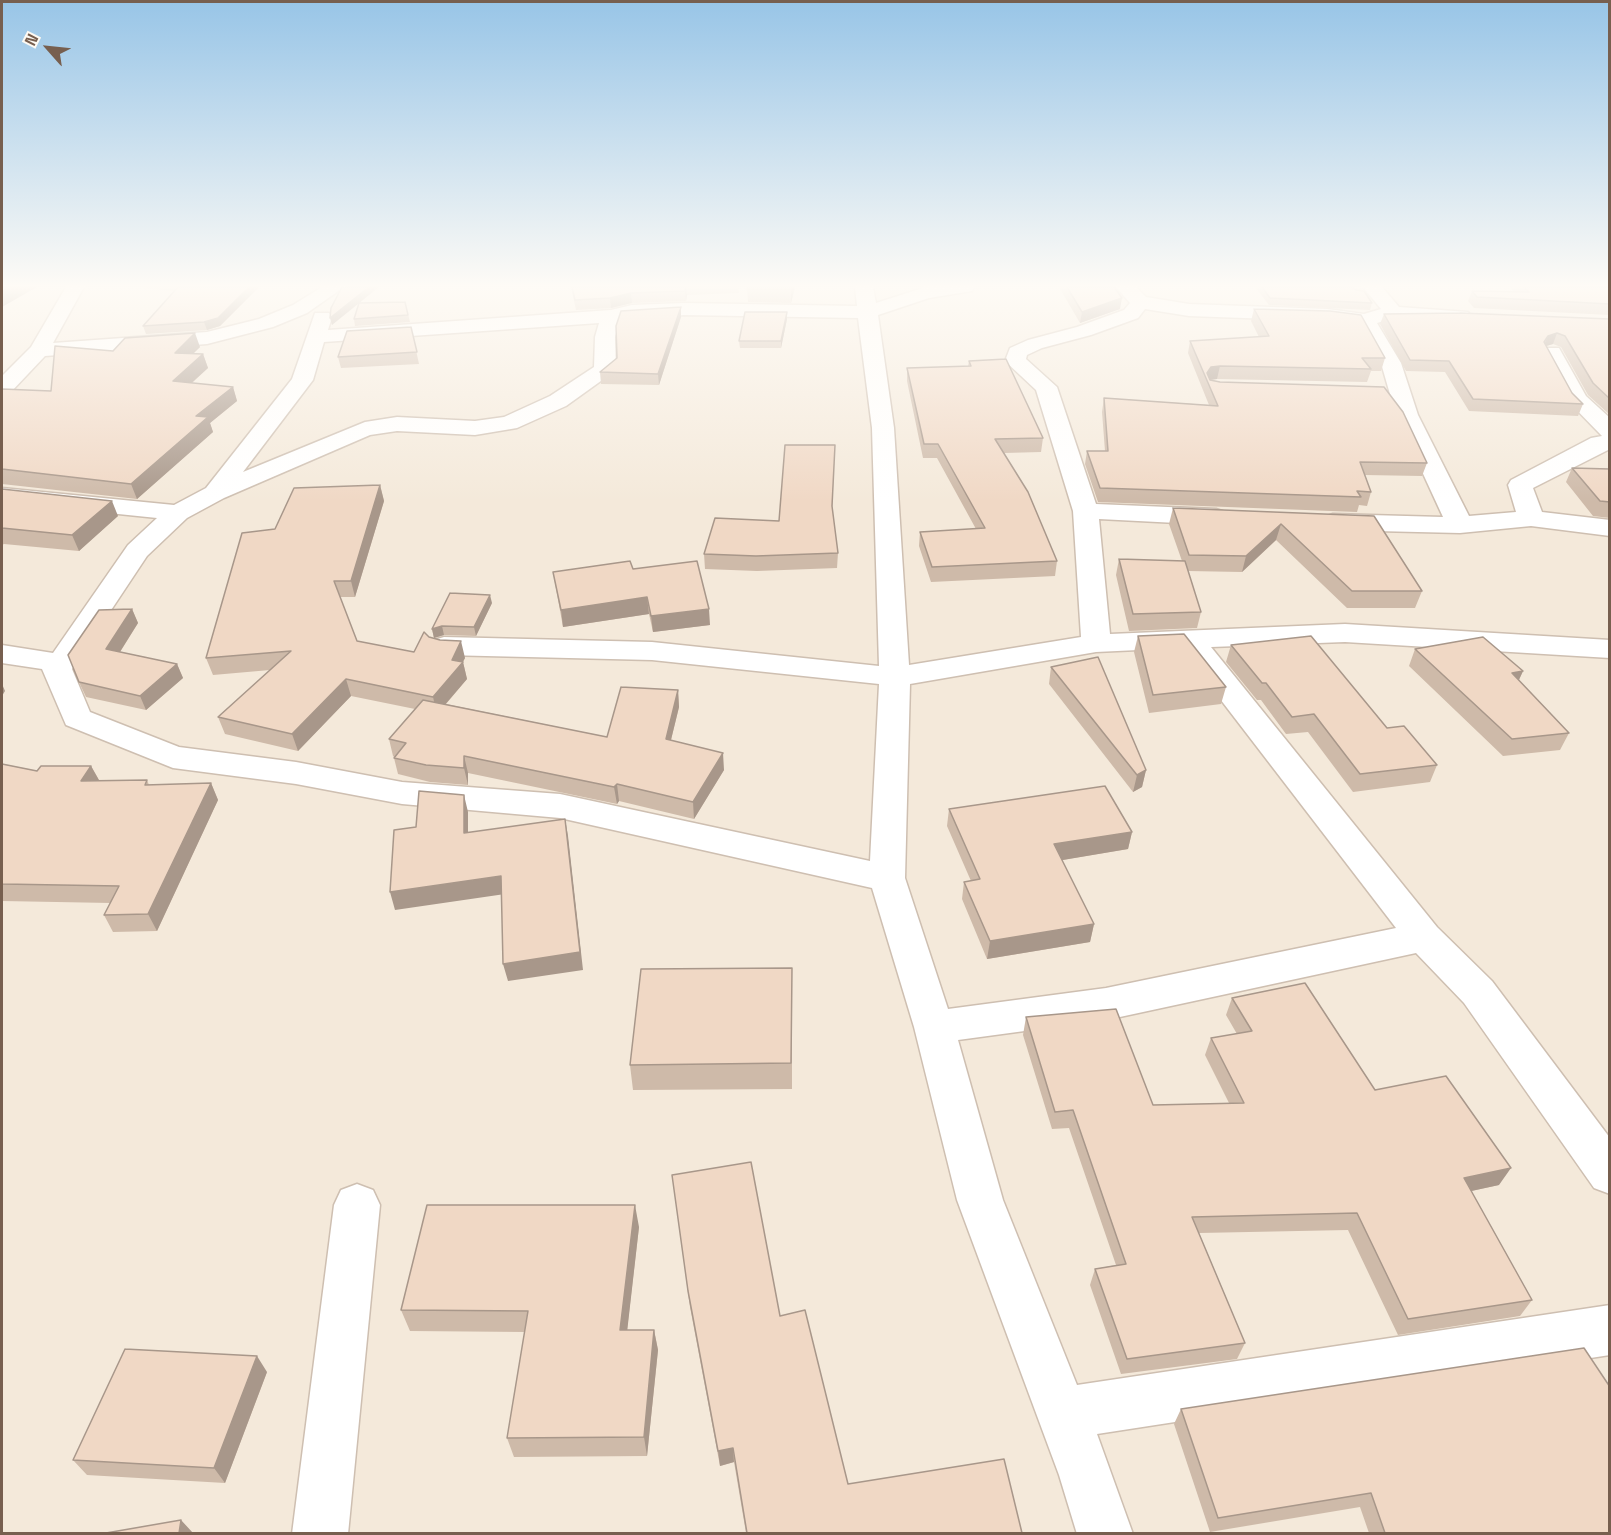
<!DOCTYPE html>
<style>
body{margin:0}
#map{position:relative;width:1611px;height:1535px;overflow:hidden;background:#fcf7ec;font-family:"Space Grotesk",sans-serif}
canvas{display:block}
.frame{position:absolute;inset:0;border:3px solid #775f4f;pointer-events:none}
.north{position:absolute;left:18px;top:18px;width:60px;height:60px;-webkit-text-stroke:4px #fefaf3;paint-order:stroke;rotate:297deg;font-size:16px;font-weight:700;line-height:24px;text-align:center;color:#775f4f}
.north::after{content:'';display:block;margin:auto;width:21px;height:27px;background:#775f4f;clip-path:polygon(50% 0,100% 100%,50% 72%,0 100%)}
</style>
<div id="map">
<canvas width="1611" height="1535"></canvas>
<div class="frame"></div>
<div class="north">N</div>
</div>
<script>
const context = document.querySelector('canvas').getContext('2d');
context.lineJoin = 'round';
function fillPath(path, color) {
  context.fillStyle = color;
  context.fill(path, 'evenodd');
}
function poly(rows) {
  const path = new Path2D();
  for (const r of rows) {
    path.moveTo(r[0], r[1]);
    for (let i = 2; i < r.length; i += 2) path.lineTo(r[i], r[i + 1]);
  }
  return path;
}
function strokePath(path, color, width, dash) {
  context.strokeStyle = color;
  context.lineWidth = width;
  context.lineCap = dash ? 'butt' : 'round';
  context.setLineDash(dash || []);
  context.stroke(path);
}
fillPath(poly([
 [2,287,1609,287,1609,1533,2,1533]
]), '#f4e9da');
const minor = poly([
 [66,287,84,287,53,343,207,332,259,319,293,305,322,287,344,287,307,313,273,327,207,344,45,356,10,393,2,394,2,376,31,347,66,287],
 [855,287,873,287,876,303,926,287,974,287,972,291,929,298,878,315,894,428,909,665,1081,637,1073,511,1036,390,1005,361,1010,348,1028,340,1077,327,1124,310,1130,303,1116,287,1136,287,1146,297,1189,304,1327,309,1364,314,1381,309,1363,287,1382,287,1399,307,1468,312,1471,316,1461,322,1394,318,1377,323,1401,363,1418,415,1469,516,1516,512,1508,485,1511,480,1591,438,1602,436,1566,399,1542,352,1545,348,1559,348,1586,396,1610,418,1610,449,1533,488,1542,512,1610,520,1610,536,1531,526,1460,533,1333,530,1324,527,1320,522,1324,517,1333,514,1443,517,1396,415,1381,363,1359,325,1327,321,1189,316,1145,309,1138,318,1091,335,1042,348,1027,355,1026,359,1057,387,1096,504,1216,509,1225,512,1229,517,1225,522,1216,525,1099,519,1110,634,1345,624,1610,640,1610,658,1345,642,1211,647,1437,927,1492,981,1610,1138,1610,1194,1594,1188,1464,1003,1416,953,1106,1020,958,1040,1003,1200,1077,1385,1610,1305,1610,1355,1097,1434,1133,1534,1077,1534,1059,1475,957,1200,914,1027,872,888,560,818,402,804,296,784,173,768,66,725,42,669,2,663,2,645,53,653,128,545,157,518,2,502,2,488,174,505,206,488,292,379,315,313,329,313,332,317,328,330,611,310,632,305,684,303,857,306,855,287],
 [684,315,858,318,872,428,879,666,652,642,444,637,434,640,429,646,434,652,444,655,652,660,879,684,870,861,560,794,402,782,296,762,179,747,90,712,72,669,147,556,187,518,224,498,370,435,397,431,475,435,517,428,566,406,612,373,616,369,615,337,620,320,684,315],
 [599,323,595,337,594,367,550,396,504,417,475,421,397,417,365,422,243,472,313,380,324,342,599,323],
 [1181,648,1396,928,1106,988,948,1009,905,878,910,684,1096,652,1181,648],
 [357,1184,373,1190,380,1205,348,1534,292,1534,334,1205,341,1190,357,1184]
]);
strokePath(minor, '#cebfb1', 3);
fillPath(minor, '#fff');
fillPath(poly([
 [137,287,259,287,220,326,207,330,146,334,143,326,174,291],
 [571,287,738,287,739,293,687,295,686,301,632,303,611,308,576,310],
 [795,287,791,303,748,302,747,289],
 [1059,287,1114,287,1120,309,1080,323],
 [1255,287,1353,287,1356,290,1372,303,1370,310,1269,305],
 [1510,287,1610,287,1610,315,1474,308,1468,301,1472,291,1514,292],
 [405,302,410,322,355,326,354,319],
 [681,307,681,317,659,385,601,384,600,372],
 [1254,309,1385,358,1381,371,1371,371,1367,382,1217,379,1210,380,1427,463,1422,476,1365,475,1371,492,1367,506,1359,505,1357,512,1098,502,1085,464,1087,451,1105,451,1102,412,1104,398,1209,405,1188,353,1190,341,1259,337,1251,321],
 [1384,314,1610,319,1610,415,1588,395,1561,347,1553,344,1546,346,1572,393,1583,404,1578,416,1469,411,1445,372,1406,371,1380,324],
 [787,319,781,348,740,348,739,341],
 [411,327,419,364,341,368,338,357],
 [200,347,193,354,203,354,208,368,192,383,233,387,237,401,210,423,213,432,137,499,2,484,2,389,51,391,113,351],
 [969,361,1043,438,1041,452,1004,453,1057,561,1055,576,931,582,919,546,920,532,976,529,937,458,923,458,907,381,907,368,968,366],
 [835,445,832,509,838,553,837,568,757,571,705,569,704,554,779,521],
 [1572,468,1610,469,1610,518,1593,516,1566,482],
 [380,485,384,501,355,597,340,597,357,641,414,652,429,637,465,658,463,662,467,679,446,704,607,737,678,690,679,707,671,740,724,770,694,819,619,801,617,804,468,773,468,785,430,782,398,774,394,758,394,757,393,756,389,739,415,709,351,696,298,751,225,734,218,717,270,670,213,675,206,658,275,529],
 [2,489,118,516,79,551,4,544,2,545],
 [1173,508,1374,516,1422,591,1415,608,1347,608,1276,540,1242,572,1188,571,1201,612,1197,628,1129,631,1116,575,1119,559,1182,561,1169,524],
 [633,569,710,625,653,632,649,614,563,627,553,572],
 [492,603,476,636,444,635,434,638,432,629],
 [132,609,138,623,120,652,177,664,183,678,146,710,86,697,79,682],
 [1138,636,1226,687,1221,704,1149,713,1134,652],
 [1231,645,1387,728,1437,765,1430,782,1353,792,1308,732,1286,734,1261,700,1257,700,1226,662],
 [1415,649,1523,671,1519,680,1569,733,1560,750,1503,756,1409,666],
 [1051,667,1146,770,1142,787,1133,792,1049,684],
 [2,764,37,771,91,766,99,780,147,780,149,785,211,783,218,800,157,931,113,932,104,915,111,903,2,901],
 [949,809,1132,832,1128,849,1062,860,1094,924,1090,942,987,959,962,899,964,882,971,881,947,826],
 [792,994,792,1089,633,1090,630,1065],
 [1232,998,1375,1090,1499,1185,1471,1191,1532,1300,1520,1316,1398,1335,1348,1230,1199,1233,1245,1343,1237,1359,1121,1374,1090,1285,1095,1269,1116,1265,1069,1128,1052,1129,1023,1035,1026,1017,1153,1105,1229,1103,1205,1055,1211,1038,1237,1034,1226,1015],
 [672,1175,780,1316,848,1484,1022,1533,746,1533,734,1462,720,1466,690,1307],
 [639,1227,627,1330,654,1330,658,1350,647,1456,514,1457,507,1438,525,1332,410,1331,401,1310],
 [267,1372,225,1483,87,1475,73,1460],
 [1181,1409,1610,1533,1369,1533,1360,1507,1210,1532,1174,1424]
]), '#cebaa9');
fillPath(poly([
 [8,287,37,287,2,307,2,291],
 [249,287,259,287,220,326,207,330,204,322],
 [369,287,379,287,332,325,330,318],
 [686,287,687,295,686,301,685,291],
 [792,287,795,287,791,303,791,289],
 [631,293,632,303,611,308,610,298],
 [1122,298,1120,309,1080,323,1082,312],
 [681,307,681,317,659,385,658,374],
 [787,312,787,319,781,348,781,341],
 [195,333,200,347,179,367,175,353],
 [1557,333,1553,344,1543,347,1548,336],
 [203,354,208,368,178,395,173,381],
 [1220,366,1217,379,1209,380,1207,373,1211,367],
 [233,387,237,401,210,423,213,432,137,499,131,484,196,416],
 [380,485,384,501,355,597,351,581],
 [112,501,118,516,79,551,72,535],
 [1281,524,1276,540,1242,572,1246,556],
 [490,595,492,603,476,636,474,627],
 [647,597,649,614,563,627,561,610],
 [132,609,138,623,113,663,106,649],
 [709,609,710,625,653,632,651,616],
 [442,626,444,635,434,638,432,629],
 [461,641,465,658,461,665,463,662,467,679,437,714,433,697],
 [177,664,183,678,146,710,140,696],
 [1523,671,1515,688,1512,673],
 [346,679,351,696,298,751,292,734],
 [2,684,5,691,2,696],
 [678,690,679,707,667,756,666,739],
 [723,753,724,770,694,819,693,802],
 [464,756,468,773,468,785,464,768],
 [91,766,100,782,81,781],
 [1146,770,1142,787,1133,792,1137,775],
 [211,783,218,800,157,931,148,914],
 [617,784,619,801,617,804,614,787],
 [464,795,468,812,468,851,464,833],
 [565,819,568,836,583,970,508,981,503,964],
 [1132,832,1128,849,1051,862,1054,844],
 [501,876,505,894,395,910,390,892],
 [1094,924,1090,942,987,959,990,941],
 [1511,1168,1499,1185,1453,1195,1464,1178],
 [635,1205,639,1227,625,1350,620,1330],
 [654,1330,658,1350,647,1456,644,1437],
 [257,1356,267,1372,225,1483,214,1468],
 [733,1448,734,1462,720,1466,718,1451],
 [181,1520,193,1533,179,1533]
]), '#a8978a');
const building = poly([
 [2,287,8,287,2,291,2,287],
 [178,287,249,287,218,318,204,322,143,326,178,287],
 [342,287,369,287,330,318,331,308,342,287],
 [572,287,686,287,685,291,631,293,610,298,575,300,572,287],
 [748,287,792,287,791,289,747,289,748,287],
 [1067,287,1114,287,1122,298,1082,312,1067,287],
 [1262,287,1353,287,1356,290,1364,291,1372,303,1270,298,1262,287],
 [1524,287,1610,287,1610,304,1477,297,1472,291,1529,292,1524,287],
 [405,302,408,315,354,319,359,303,405,302],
 [681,307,658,374,600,372,617,358,616,326,621,311,681,307],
 [1254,309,1330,311,1361,315,1385,358,1362,358,1371,369,1220,366,1211,367,1207,373,1210,380,1220,382,1384,387,1403,412,1427,463,1360,462,1371,492,1357,491,1361,497,1100,488,1087,451,1108,451,1104,398,1218,406,1190,341,1269,336,1254,309],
 [745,312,787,312,781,341,739,341,745,312],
 [1460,313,1610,319,1610,399,1593,383,1565,336,1557,333,1548,336,1544,342,1572,393,1583,404,1473,399,1449,361,1410,360,1384,314,1460,313],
 [411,327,417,352,338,357,347,331,411,327],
 [195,333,175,353,203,354,173,381,233,387,196,416,208,417,131,484,2,469,2,389,51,391,55,346,113,351,125,338,195,333],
 [1006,359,1043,438,995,439,1028,492,1057,561,932,567,920,532,985,528,938,444,924,444,907,368,971,366,969,361,1006,359],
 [785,445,835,445,832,506,838,553,756,556,704,554,715,518,779,521,785,445],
 [1572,468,1610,469,1610,502,1600,501,1572,468],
 [380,485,351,581,334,581,357,641,414,652,424,632,429,637,440,640,461,641,452,660,463,662,433,697,346,679,292,734,218,717,291,651,206,658,242,533,275,529,294,488,380,485],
 [2,489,112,501,72,535,2,528,2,489],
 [1173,508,1374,516,1422,591,1352,591,1281,524,1246,556,1189,555,1173,508],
 [1119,559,1185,561,1201,612,1133,614,1119,559],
 [630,561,633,569,697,561,709,609,651,616,647,597,561,610,553,572,630,561],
 [450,593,490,595,474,627,442,626,432,629,450,593],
 [132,609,106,649,177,664,140,696,79,682,68,655,99,610,132,609],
 [1184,634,1226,687,1153,695,1138,636,1184,634],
 [1311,636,1387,728,1404,726,1437,765,1360,774,1314,714,1292,717,1266,683,1262,683,1231,645,1311,636],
 [1483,637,1523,671,1512,673,1569,733,1512,739,1415,649,1483,637],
 [1098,657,1146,770,1137,775,1051,667,1098,657],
 [621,687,678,690,666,739,723,753,693,802,617,784,614,787,464,756,464,768,426,765,394,758,406,743,389,739,423,700,607,737,621,687],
 [2,764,37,771,41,766,91,766,81,781,147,780,145,785,211,783,148,914,104,915,119,886,2,884,2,764],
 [1105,786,1132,832,1054,844,1094,924,990,941,964,882,980,879,949,809,1105,786],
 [419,791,464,795,464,833,565,819,580,952,503,964,501,876,390,892,394,830,416,827,419,791],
 [792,968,791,1063,630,1065,641,969,792,968],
 [1305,983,1375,1090,1446,1076,1511,1168,1464,1178,1532,1300,1408,1319,1357,1213,1192,1217,1245,1343,1127,1359,1095,1269,1126,1264,1073,1110,1055,1112,1026,1017,1116,1009,1153,1105,1244,1103,1211,1038,1252,1031,1232,998,1305,983],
 [751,1162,780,1316,805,1310,848,1484,1004,1459,1022,1533,747,1533,733,1448,718,1451,688,1291,672,1175,751,1162],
 [427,1205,635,1205,620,1330,654,1330,644,1437,507,1438,528,1311,401,1310,427,1205],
 [1584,1348,1610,1387,1610,1533,1385,1533,1371,1493,1218,1518,1181,1409,1584,1348],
 [125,1349,257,1356,214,1468,73,1460,125,1349],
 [181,1520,179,1533,106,1533,181,1520]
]);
fillPath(building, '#f0d8c5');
strokePath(building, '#a8978a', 1.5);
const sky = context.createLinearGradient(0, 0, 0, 502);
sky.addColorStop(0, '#98c5e7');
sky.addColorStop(0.57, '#fefbf6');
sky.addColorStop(1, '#fefbf600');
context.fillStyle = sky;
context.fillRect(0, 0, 1611, 502);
</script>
